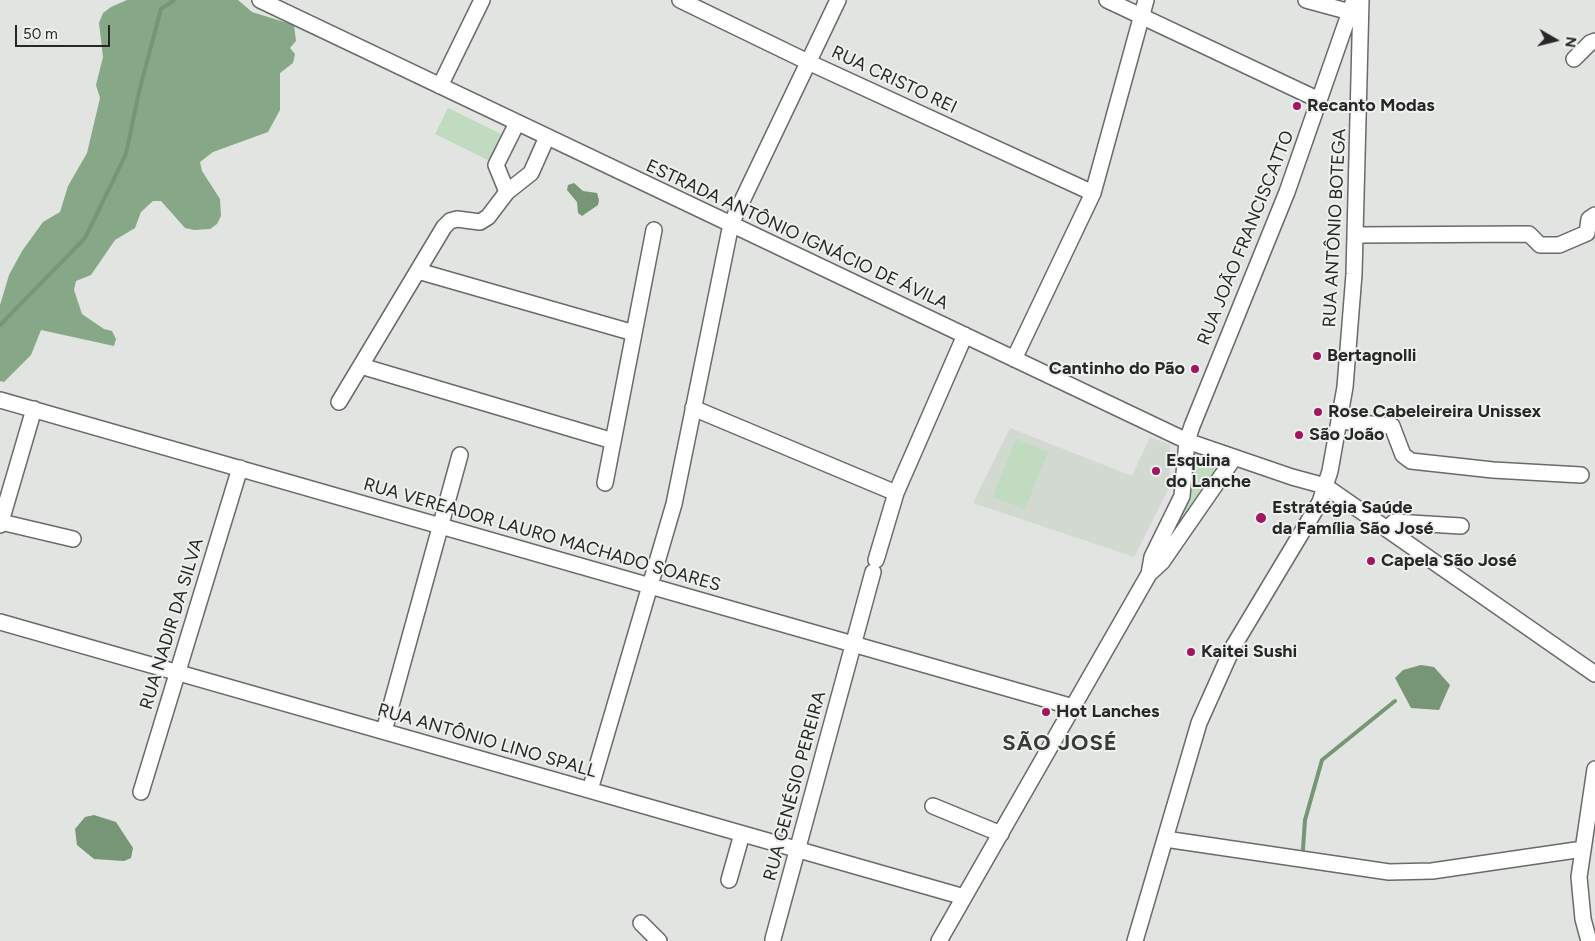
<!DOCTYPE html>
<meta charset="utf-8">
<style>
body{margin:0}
#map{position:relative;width:1595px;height:941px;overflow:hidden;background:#e1e4e1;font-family:Figtree,sans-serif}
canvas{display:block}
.north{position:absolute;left:1530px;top:15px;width:50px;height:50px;-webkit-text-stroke:4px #eef1ee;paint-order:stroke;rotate:98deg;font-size:14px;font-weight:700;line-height:20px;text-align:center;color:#262726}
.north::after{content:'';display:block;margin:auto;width:18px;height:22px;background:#262726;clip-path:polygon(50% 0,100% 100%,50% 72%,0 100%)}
.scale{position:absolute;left:15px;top:25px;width:95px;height:22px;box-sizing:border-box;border:2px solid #262726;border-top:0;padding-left:6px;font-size:15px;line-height:18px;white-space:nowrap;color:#262726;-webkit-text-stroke:4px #eef1ee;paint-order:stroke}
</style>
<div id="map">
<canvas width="1595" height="941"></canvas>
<div class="north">N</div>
<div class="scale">50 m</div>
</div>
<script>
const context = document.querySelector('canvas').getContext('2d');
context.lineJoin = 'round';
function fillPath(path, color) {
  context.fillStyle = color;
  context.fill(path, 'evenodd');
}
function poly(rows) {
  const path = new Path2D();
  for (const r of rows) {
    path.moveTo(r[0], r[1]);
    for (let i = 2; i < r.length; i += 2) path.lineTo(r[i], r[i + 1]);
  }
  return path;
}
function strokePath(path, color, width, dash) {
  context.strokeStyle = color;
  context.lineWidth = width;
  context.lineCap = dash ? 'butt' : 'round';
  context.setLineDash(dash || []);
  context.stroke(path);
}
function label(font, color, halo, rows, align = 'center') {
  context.font = font + ' Figtree,sans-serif';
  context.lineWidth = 4;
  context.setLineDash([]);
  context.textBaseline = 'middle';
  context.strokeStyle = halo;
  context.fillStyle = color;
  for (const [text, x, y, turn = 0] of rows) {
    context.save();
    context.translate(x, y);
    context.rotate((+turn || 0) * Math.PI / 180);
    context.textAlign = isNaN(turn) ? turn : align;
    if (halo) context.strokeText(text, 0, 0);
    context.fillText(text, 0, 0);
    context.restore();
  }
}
fillPath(poly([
 [1010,428,1132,476,1150,437,1170,445,1169,488,1134,557,973,503]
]), '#d1d9d1');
fillPath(poly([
 [448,108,503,135,490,161,435,134],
 [1016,439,1048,452,1025,509,993,497],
 [1197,452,1220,460,1221,465,1165,548,1192,453]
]), '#c1dbc0');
fillPath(poly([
 [127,0,238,0,252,12,294,25,296,41,290,48,295,54,293,63,280,73,280,110,268,132,213,152,200,162,202,171,220,199,221,216,217,224,210,229,194,230,185,228,161,201,153,201,141,212,135,228,115,240,91,275,76,281,74,290,82,314,104,329,112,331,116,339,114,346,41,330,31,355,4,382,0,381,0,305,9,275,22,251,43,222,60,212,68,186,87,153,100,98,96,85,103,57,99,23,103,13,111,7]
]), '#87a886');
fillPath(poly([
 [574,183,583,191,597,193,599,200,598,205,582,216,578,213,577,202,567,190,568,185],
 [1421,665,1434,667,1450,685,1439,710,1411,708,1395,678,1403,670],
 [94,815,116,822,133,848,131,858,124,861,94,859,77,845,75,829,85,817]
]), '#769675');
strokePath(poly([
 [0,325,85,238,126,154,139,92,161,9,174,0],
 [1303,849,1305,820,1322,760,1395,701]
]), '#769675', 4);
const minor = poly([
 [260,0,1187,441,1292,477,1325,486,1595,674],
 [680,0,808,62,1093,193],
 [1107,0,1319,100],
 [1306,0,1350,12],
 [1574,59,1590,43,1595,41],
 [440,86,482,0],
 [507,192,496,165,517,123],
 [1587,233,1589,219,1595,215],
 [1356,235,1529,234,1540,245,1559,245,1587,233],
 [418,271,634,333],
 [1014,359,1093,193,1146,0],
 [361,366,613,441],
 [0,400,1073,707],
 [339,402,444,227,450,221,457,219,480,222,488,217,507,192,531,173,547,137],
 [693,408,896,493],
 [1339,421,1392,426,1403,455,1411,461,1493,470,1581,475],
 [605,483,654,230],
 [1,522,73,539],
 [0,525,34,409],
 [1387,529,1394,522,1461,526],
 [876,560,896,493,965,335],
 [1149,574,1152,557,1182,496,1187,441,1192,426,1287,192,1354,0],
 [0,622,964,897],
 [384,731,460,455],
 [590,790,674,504,731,224,838,0],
 [141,792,240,468],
 [933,806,1001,834],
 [1165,839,1389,872,1432,871,1583,849],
 [729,880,742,834],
 [641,923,659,941],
 [773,939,873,572],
 [939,941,1149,574,1162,562,1234,458],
 [1135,941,1199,723,1233,647,1320,502,1330,471,1345,387,1354,274,1361,0],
 [1589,941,1583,919,1579,877,1595,769]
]);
strokePath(minor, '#686b68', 18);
strokePath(minor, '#fff', 15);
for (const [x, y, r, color] of [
 [1297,106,5,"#a01661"],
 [1317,356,5,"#a01661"],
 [1195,369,5,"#a01661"],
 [1318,412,5,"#a01661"],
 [1299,435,5,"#a01661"],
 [1156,471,5,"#a01661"],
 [1261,518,6,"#a01661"],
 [1371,561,5,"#a01661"],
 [1191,652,5,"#a01661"],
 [1046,712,5,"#a01661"]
]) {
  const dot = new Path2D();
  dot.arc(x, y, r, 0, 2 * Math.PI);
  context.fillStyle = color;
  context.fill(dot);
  strokePath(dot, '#eef1ee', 2);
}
label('18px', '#262726', '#eef1ee', [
 ["RUA CRISTO REI",894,80,25],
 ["RUA ANTÔNIO BOTEGA",1335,228,-87],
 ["ESTRADA ANTÔNIO IGNÁCIO DE ÁVILA",797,235,25],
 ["RUA JOÃO FRANCISCATTO",1246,238,-68],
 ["RUA VEREADOR LAURO MACHADO SOARES",542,535,16],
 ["RUA NADIR DA SILVA",172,624,-73],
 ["RUA ANTÔNIO LINO SPALL",487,741,16],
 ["RUA GENÉSIO PEREIRA",795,786,-75]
]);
label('bold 18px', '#262726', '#eef1ee', [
 ["Recanto Modas",1307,106],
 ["Bertagnolli",1327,356],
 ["Cantinho do Pão",1185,369,"right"],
 ["Rose Cabeleireira Unissex",1328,412],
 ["São João",1309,435],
 ["Esquina",1166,461],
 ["do Lanche",1166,482],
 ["Estratégia Saúde",1272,508],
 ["da Família São José",1272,529],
 ["Capela São José",1381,561],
 ["Kaitei Sushi",1201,652],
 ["Hot Lanches",1056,712]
], 'left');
context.letterSpacing = '1px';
label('bold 22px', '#393b39', '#eef1ee', [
 ["SÃO JOSÉ",1060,744]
]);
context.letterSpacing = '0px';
</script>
